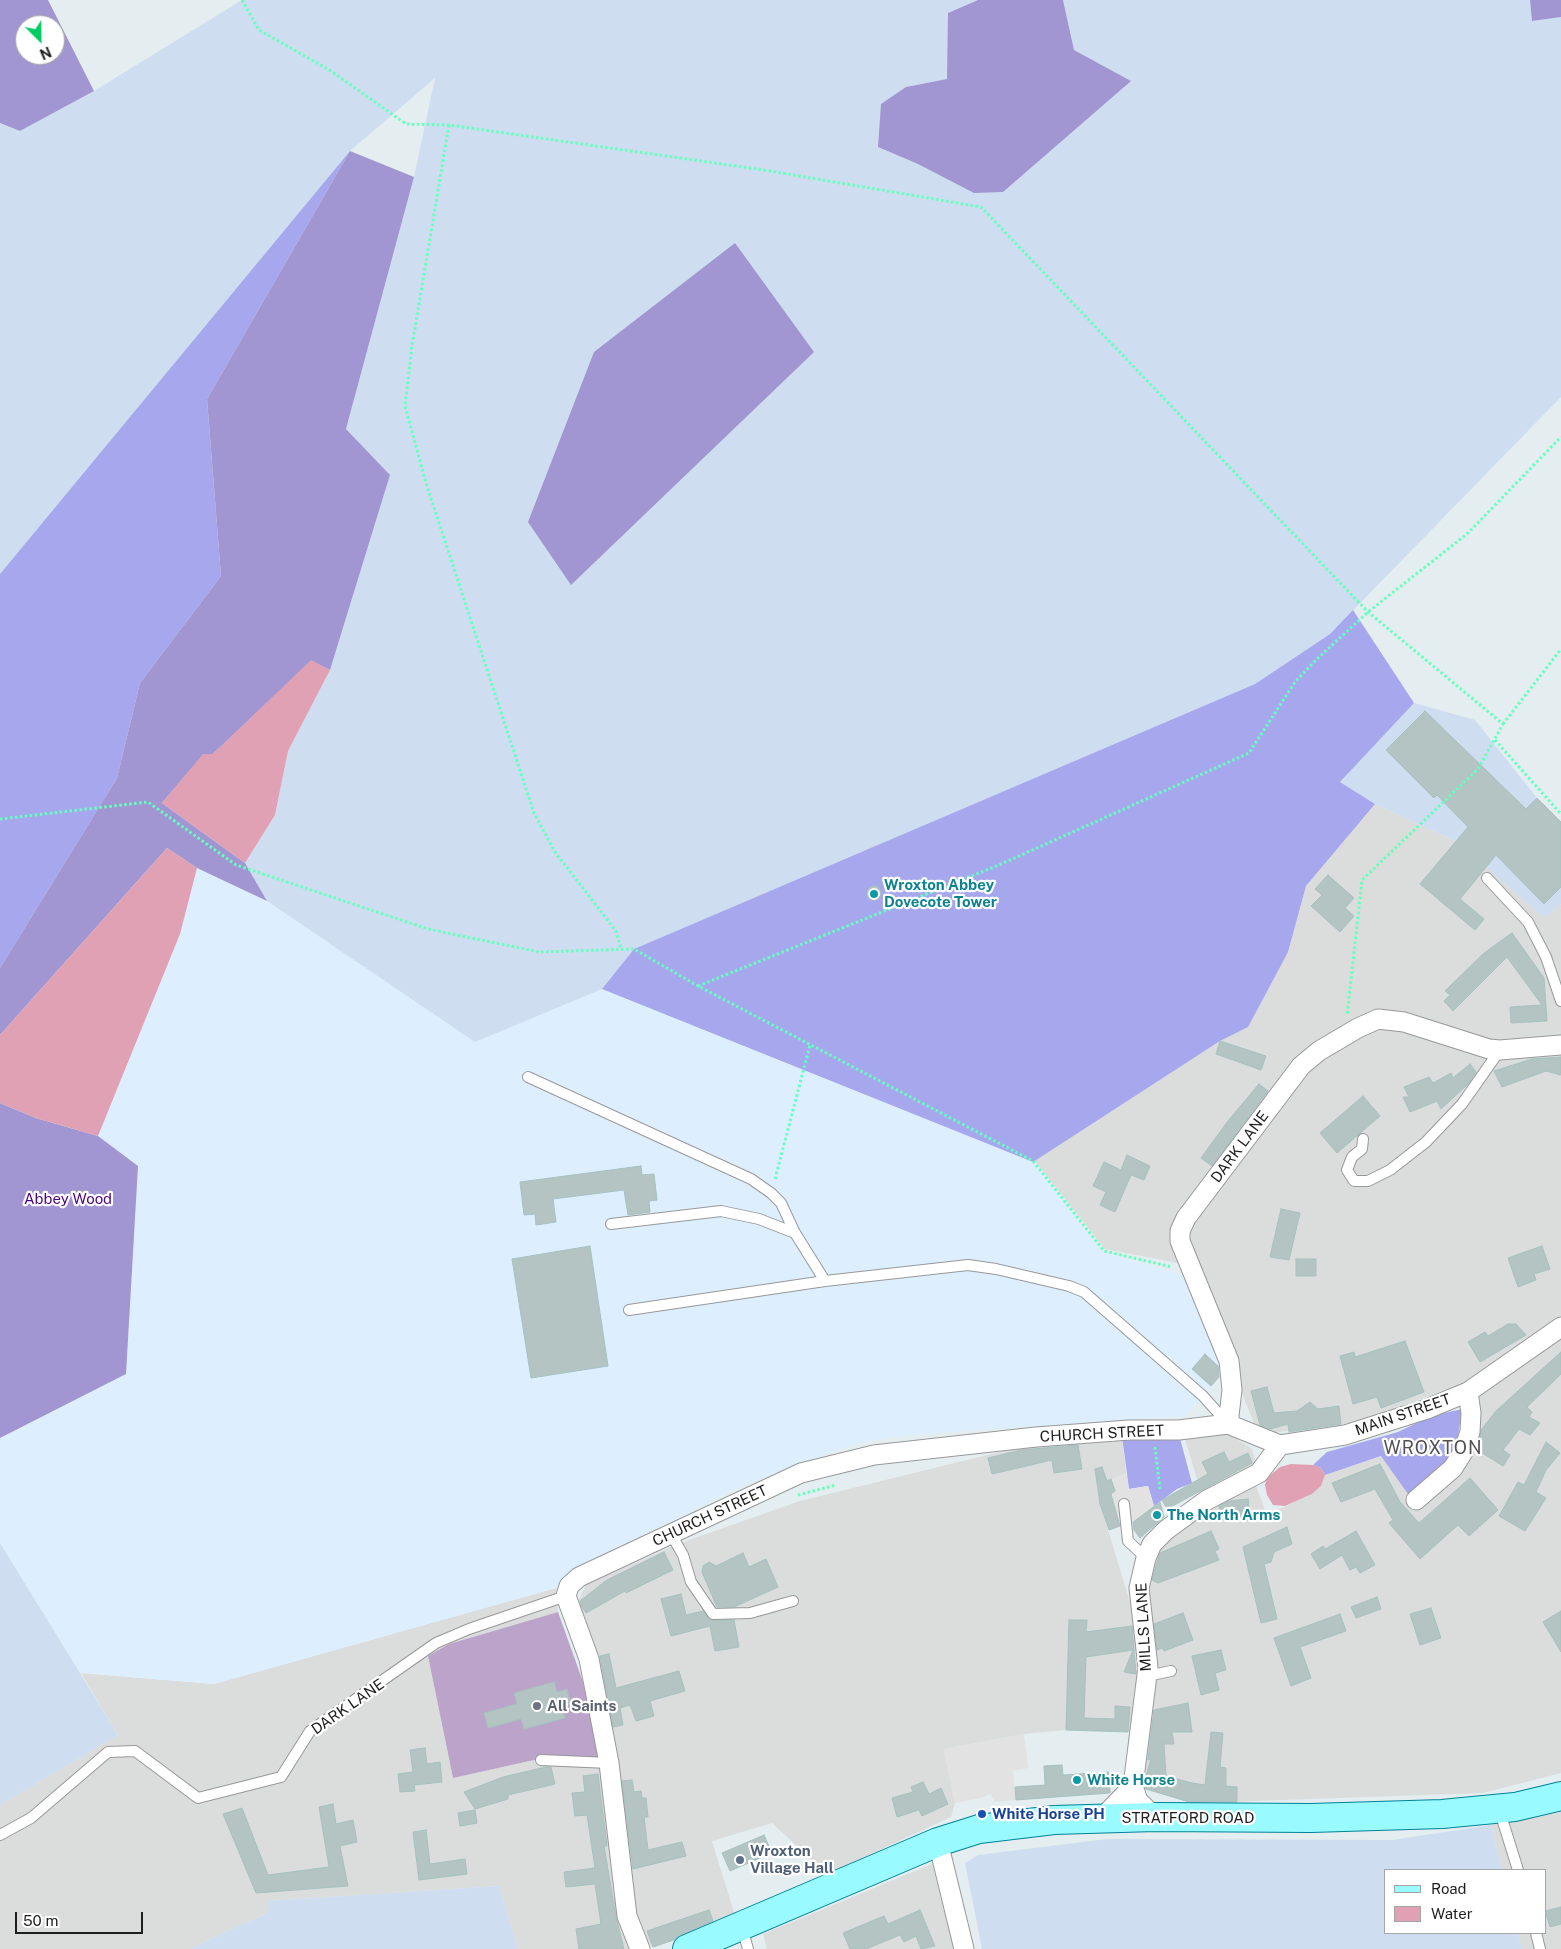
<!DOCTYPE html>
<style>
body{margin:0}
#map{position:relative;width:1561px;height:1949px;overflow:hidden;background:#e4eef0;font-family:"Public Sans",sans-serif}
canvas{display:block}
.legend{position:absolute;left:1384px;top:1869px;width:162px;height:65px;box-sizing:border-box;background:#fff;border:1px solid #a5a5a5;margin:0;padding:6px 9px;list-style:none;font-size:15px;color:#1e1e1e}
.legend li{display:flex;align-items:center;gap:10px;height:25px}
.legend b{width:25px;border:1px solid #a5a5a5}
.north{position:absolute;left:15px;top:15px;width:50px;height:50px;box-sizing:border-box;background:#fff;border:1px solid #a5a5a5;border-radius:50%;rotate:157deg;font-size:14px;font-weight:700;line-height:20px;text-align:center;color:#1e1e1e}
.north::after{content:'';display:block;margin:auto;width:18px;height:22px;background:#00cc62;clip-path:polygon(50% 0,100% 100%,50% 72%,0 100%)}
.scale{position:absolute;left:15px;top:1912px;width:128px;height:22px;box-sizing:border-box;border:2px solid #1e1e1e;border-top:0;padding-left:6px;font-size:15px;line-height:18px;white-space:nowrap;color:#1e1e1e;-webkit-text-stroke:4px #fff;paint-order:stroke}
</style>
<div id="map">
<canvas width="1561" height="1949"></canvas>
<ul class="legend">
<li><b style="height:6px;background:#99faff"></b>Road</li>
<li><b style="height:14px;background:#e0a1b4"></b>Water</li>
</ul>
<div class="north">N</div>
<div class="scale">50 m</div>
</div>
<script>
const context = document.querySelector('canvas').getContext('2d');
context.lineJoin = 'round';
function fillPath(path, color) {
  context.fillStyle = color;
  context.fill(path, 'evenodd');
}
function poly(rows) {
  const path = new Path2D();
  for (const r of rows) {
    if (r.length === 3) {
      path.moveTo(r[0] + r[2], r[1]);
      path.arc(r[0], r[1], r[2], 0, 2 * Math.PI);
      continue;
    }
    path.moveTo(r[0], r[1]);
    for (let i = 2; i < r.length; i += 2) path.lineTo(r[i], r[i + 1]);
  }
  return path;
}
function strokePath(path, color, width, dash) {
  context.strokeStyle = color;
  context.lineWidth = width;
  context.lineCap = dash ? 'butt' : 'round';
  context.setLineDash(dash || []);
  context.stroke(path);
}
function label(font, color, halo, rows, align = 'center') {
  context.font = font + ' "Public Sans",sans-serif';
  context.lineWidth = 4.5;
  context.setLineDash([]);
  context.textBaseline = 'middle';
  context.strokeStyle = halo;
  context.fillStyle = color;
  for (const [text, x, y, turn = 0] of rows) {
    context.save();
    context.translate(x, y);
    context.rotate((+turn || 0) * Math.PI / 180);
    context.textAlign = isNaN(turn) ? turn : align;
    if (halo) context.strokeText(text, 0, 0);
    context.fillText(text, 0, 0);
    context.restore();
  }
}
fillPath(poly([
 [1375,804,1455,841,1544,917,1561,904,1561,1773,1483,1793,1196,1803,1143,1788,1146,1730,1142,1579,1152,1555,1209,1506,1256,1486,1267,1515,1312,1494,1321,1486,1325,1475,1382,1456,1408,1494,1419,1503,1468,1458,1472,1380,1386,1412,1341,1425,1270,1433,1255,1426,1242,1393,1230,1348,1198,1267,1105,1249,1034,1160,1233,1033,1288,952,1306,886],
 [1229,1434,1252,1449,1258,1469,1202,1495,1184,1436],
 [1122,1436,1126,1473,1097,1485,1100,1504,1137,1625,1142,1665,1129,1732,1066,1730,1024,1734,944,1749,955,1803,951,1817,827,1874,772,1823,712,1841,736,1919,653,1947,641,1936,576,1605,586,1585,675,1545,800,1501,1028,1445],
 [556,1588,558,1612,449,1644,428,1656,453,1778,543,1758,601,1760,628,1949,518,1949,499,1886,268,1901,267,1913,190,1949,0,1949,0,1805,118,1735,81,1673,214,1684],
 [1561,1812,1561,1949,1522,1949,1518,1933,1545,1933,1545,1870,1502,1870,1491,1825],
 [932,1864,954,1949,767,1949,763,1934]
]), '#dbdcdc');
fillPath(poly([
 [197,868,267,901,475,1042,602,989,1033,1162,1103,1252,1190,1277,1224,1371,1186,1416,921,1434,860,1442,731,1490,568,1579,556,1588,214,1684,81,1673,0,1543,0,1438,126,1374,138,1166,98,1136,180,934]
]), '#ddefff');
fillPath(poly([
 [242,0,978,0,948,13,948,79,910,86,878,147,918,164,1131,81,1074,50,1063,0,1530,0,1532,21,1561,17,1561,397,1330,634,1255,684,634,949,602,989,475,1042,267,901,245,863,275,815,288,751,330,670,390,475,346,429,414,177,435,78,350,151,0,574,0,123,20,131,94,91],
 [1414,703,1475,720,1537,798,1561,822,1561,904,1544,917,1455,841,1375,804,1340,782],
 [0,1543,118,1735,0,1805],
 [1491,1825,1502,1870,1385,1870,1385,1933,1518,1933,1522,1949,982,1949,965,1863,978,1855,1107,1839,1392,1840],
 [499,1886,518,1949,190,1949,267,1913,267,1901]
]), '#ceddf0');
fillPath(poly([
 [350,151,207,399,221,576,140,683,117,778,0,968,0,574],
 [1353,610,1414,703,1340,782,1375,804,1306,886,1288,952,1248,1027,1220,1041,1033,1162,602,989,634,949,1255,684,1330,634],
 [1462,1409,1456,1450,1437,1470,1408,1494,1381,1456,1325,1475,1321,1468,1313,1465,1327,1452,1398,1432,1431,1416],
 [1179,1435,1192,1483,1177,1489,1154,1506,1148,1486,1129,1489,1122,1436]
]), '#a7a7ed');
fillPath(poly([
 [0,0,48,0,94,91,20,131,0,123],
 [25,25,55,25,55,55,25,55],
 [978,0,1063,0,1074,50,1131,81,1003,192,974,193,918,164,878,147,881,104,906,87,947,79,948,13],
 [1530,0,1561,0,1561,17,1532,21],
 [350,151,414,177,346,429,390,475,330,670,311,661,213,754,203,755,162,803,245,863,267,901,197,868,167,848,0,1035,0,968,117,778,140,683,221,576,207,399],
 [735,243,814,352,571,585,528,522,594,352],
 [0,1103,36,1118,98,1136,138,1166,126,1374,0,1438]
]), '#a196d1');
fillPath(poly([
 [558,1612,582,1679,601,1760,543,1758,453,1778,428,1656,449,1644]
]), '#bca3ca');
fillPath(poly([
 [1126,1473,1129,1489,1148,1486,1154,1506,1129,1524,1121,1526,1113,1500,1112,1493,1115,1491,1111,1479],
 [1024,1734,1028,1768,1013,1771,1016,1800,995,1802,990,1794,981,1798,955,1803,943,1749]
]), '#e2e2e2');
fillPath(poly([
 [311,660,330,670,288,751,275,815,245,863,162,803,203,754,213,754],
 [167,848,197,868,180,934,98,1136,36,1118,0,1103,0,1035],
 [1291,1464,1313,1465,1321,1468,1325,1475,1321,1486,1312,1494,1285,1506,1273,1505,1267,1495,1265,1485,1267,1478,1280,1467]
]), '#e0a1b4');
const building = poly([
 [1425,711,1526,809,1537,798,1561,822,1561,887,1544,904,1496,855,1460,899,1484,919,1475,930,1420,884,1468,827,1437,795,1434,798,1386,750,1425,711],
 [1328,875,1354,898,1345,908,1354,916,1340,932,1311,906,1322,895,1315,889,1328,875],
 [874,893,7],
 [1512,933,1544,978,1547,1021,1511,1023,1510,1007,1542,1005,1507,957,1453,1011,1444,1001,1450,995,1445,991,1484,953,1512,933],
 [1220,1041,1266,1056,1261,1070,1216,1054,1220,1041],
 [1561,1057,1561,1075,1546,1071,1502,1087,1494,1071,1532,1059,1561,1057],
 [1470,1064,1476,1072,1468,1084,1441,1109,1437,1101,1410,1112,1403,1097,1409,1097,1404,1087,1429,1077,1433,1083,1451,1073,1453,1078,1470,1064],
 [1259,1084,1268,1091,1212,1166,1201,1158,1228,1121,1259,1084],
 [1363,1096,1380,1116,1337,1153,1320,1133,1363,1096],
 [1127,1155,1150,1166,1144,1180,1131,1175,1115,1212,1100,1205,1106,1192,1093,1186,1104,1162,1121,1170,1127,1155],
 [641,1166,642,1175,654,1174,657,1200,649,1201,650,1212,628,1215,624,1190,553,1199,556,1222,536,1225,535,1214,524,1215,520,1182,641,1166],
 [1281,1209,1300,1213,1289,1260,1270,1257,1281,1209],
 [590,1246,608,1366,531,1378,512,1259,590,1246],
 [1542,1246,1550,1269,1534,1274,1536,1280,1518,1287,1508,1258,1542,1246],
 [1296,1259,1316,1259,1316,1276,1296,1276,1296,1259],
 [1508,1324,1516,1324,1526,1335,1480,1362,1468,1342,1485,1332,1488,1336,1508,1324],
 [1405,1341,1424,1392,1381,1408,1377,1397,1353,1404,1340,1356,1354,1352,1355,1357,1405,1341],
 [1561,1352,1561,1374,1527,1407,1532,1412,1529,1417,1540,1423,1530,1435,1519,1429,1503,1450,1510,1455,1503,1466,1476,1449,1481,1430,1496,1411,1561,1352],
 [1205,1354,1218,1366,1219,1377,1211,1386,1192,1369,1205,1354],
 [1267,1387,1274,1413,1297,1411,1310,1402,1318,1409,1339,1406,1341,1424,1289,1432,1288,1424,1270,1429,1260,1425,1251,1391,1267,1387],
 [1546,1442,1560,1453,1546,1470,1536,1492,1546,1498,1525,1531,1499,1516,1518,1482,1524,1485,1546,1442],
 [1078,1445,1082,1469,1054,1473,1052,1460,992,1474,988,1458,1021,1450,1078,1445],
 [1224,1452,1229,1462,1248,1453,1252,1463,1167,1509,1162,1500,1208,1474,1202,1462,1224,1452],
 [1380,1464,1400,1502,1419,1523,1470,1478,1498,1510,1469,1536,1458,1525,1420,1559,1389,1523,1393,1520,1375,1489,1341,1502,1332,1483,1380,1464],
 [1102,1467,1107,1481,1111,1479,1115,1491,1111,1494,1120,1526,1109,1530,1100,1504,1095,1469,1102,1467],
 [1248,1499,1250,1515,1221,1520,1219,1506,1229,1501,1248,1499],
 [1160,1502,1164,1517,1140,1538,1134,1530,1133,1522,1160,1502],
 [1287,1527,1292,1544,1274,1552,1271,1562,1264,1564,1277,1619,1261,1623,1243,1547,1287,1527],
 [1211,1531,1219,1549,1215,1551,1219,1560,1158,1583,1152,1580,1160,1553,1211,1531],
 [1356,1531,1375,1565,1360,1573,1356,1567,1350,1570,1342,1555,1320,1569,1311,1554,1323,1546,1325,1549,1356,1531],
 [664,1552,673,1570,626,1593,625,1591,586,1613,582,1607,580,1601,607,1580,664,1552],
 [743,1553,749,1567,766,1559,778,1587,734,1607,717,1607,702,1572,703,1566,709,1562,716,1566,743,1553],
 [681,1594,686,1615,703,1611,710,1620,734,1620,739,1647,715,1651,710,1626,671,1636,661,1599,681,1594],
 [1377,1597,1381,1609,1356,1618,1351,1607,1377,1597],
 [1431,1608,1441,1638,1420,1645,1410,1614,1431,1608],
 [1561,1611,1561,1652,1543,1622,1561,1611],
 [1183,1613,1193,1640,1164,1651,1162,1648,1157,1650,1154,1624,1183,1613],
 [1340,1614,1346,1631,1300,1647,1311,1678,1291,1686,1274,1638,1340,1614],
 [1069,1620,1087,1620,1086,1632,1132,1626,1136,1674,1124,1672,1133,1650,1086,1657,1084,1718,1115,1719,1115,1706,1130,1707,1128,1732,1066,1730,1069,1620],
 [1221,1650,1226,1670,1215,1673,1219,1690,1201,1695,1192,1656,1221,1650],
 [609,1654,616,1688,679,1671,685,1691,650,1701,654,1716,636,1721,630,1705,620,1708,623,1725,613,1727,600,1656,609,1654],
 [554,1682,557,1692,567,1689,571,1705,562,1707,565,1718,524,1729,521,1719,488,1728,484,1713,517,1704,514,1693,554,1682],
 [1188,1703,1192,1732,1172,1732,1174,1744,1164,1744,1166,1776,1192,1783,1205,1785,1211,1732,1223,1733,1220,1767,1226,1768,1226,1786,1237,1787,1237,1802,1189,1802,1146,1789,1145,1779,1151,1759,1148,1760,1154,1710,1188,1703],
 [425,1748,427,1764,440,1762,442,1782,414,1785,415,1791,400,1792,398,1774,413,1772,410,1750,425,1748],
 [1062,1765,1063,1775,1109,1772,1110,1793,1016,1800,1015,1787,1045,1785,1044,1766,1062,1765],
 [546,1767,551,1767,555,1784,508,1795,508,1799,475,1809,464,1792,503,1777,546,1767],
 [598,1774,607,1846,604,1846,616,1917,624,1949,579,1949,576,1929,601,1924,595,1884,566,1887,564,1872,595,1868,587,1815,575,1816,572,1793,585,1792,583,1776,598,1774],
 [632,1780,634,1792,641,1791,642,1798,646,1798,648,1817,644,1817,648,1850,682,1842,686,1856,633,1869,622,1781,632,1780],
 [923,1782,929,1794,941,1788,948,1804,922,1816,919,1810,897,1817,892,1798,913,1792,911,1787,923,1782],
 [333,1804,336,1824,353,1820,357,1842,340,1846,348,1886,256,1893,223,1814,242,1808,268,1875,329,1867,319,1807,333,1804],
 [475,1810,477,1823,460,1826,458,1813,475,1810],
 [426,1830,430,1864,465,1859,467,1874,419,1880,413,1832,426,1830],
 [764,1835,772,1853,730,1871,722,1853,764,1835],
 [1561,1907,1561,1924,1550,1927,1545,1911,1561,1907],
 [709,1910,713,1921,681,1935,674,1940,653,1947,647,1931,709,1910],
 [920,1910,935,1946,921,1949,916,1936,904,1942,900,1935,866,1949,850,1949,843,1933,884,1916,888,1924,920,1910]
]);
fillPath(building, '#b3c4c3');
strokePath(building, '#a5c2c0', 1);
const lane = poly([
 [1487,878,1528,922,1546,957,1561,1001],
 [528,1077,751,1179,771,1193,781,1203,795,1233,825,1281],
 [1363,1139,1362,1149,1352,1157,1347,1170,1354,1181,1368,1181,1390,1170,1426,1142,1462,1104,1500,1050],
 [611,1224,721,1211,759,1219,795,1233],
 [629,1310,825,1281,968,1265,996,1269,1069,1286,1084,1292,1203,1396,1228,1424],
 [1124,1504,1128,1541,1146,1558],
 [671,1534,683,1555,691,1582,713,1614,750,1613,793,1601],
 [1147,1676,1171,1671],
 [541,1760,609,1763],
 [1499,1809,1518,1870],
 [0,1835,31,1818,108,1752,135,1751,198,1798,281,1777,310,1731,436,1643,469,1629,566,1596],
 [742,1927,748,1949],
 [1536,1933,1540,1949]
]);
const street = poly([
 [1228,1424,1232,1390,1229,1361,1180,1241,1180,1231,1186,1218,1301,1066,1319,1051,1358,1028,1378,1019,1404,1022,1489,1049,1500,1050,1561,1045],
 [1416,1500,1453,1468,1463,1452,1470,1432,1471,1413,1468,1392],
 [1155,1817,1138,1801,1133,1786,1148,1667,1139,1588,1146,1558,1152,1544,1166,1530,1207,1500,1259,1473,1280,1445],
 [1102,1818,1133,1786],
 [938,1842,964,1949],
 [640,1949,627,1916,609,1763,589,1659,566,1596,569,1586,579,1577,801,1473,874,1455,1036,1437,1129,1430,1179,1430,1228,1424,1280,1445,1345,1435,1427,1409,1468,1392,1561,1327]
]);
const primary = poly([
 [687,1949,938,1842,979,1829,1054,1820,1155,1817,1311,1818,1442,1814,1515,1807,1561,1796]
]);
strokePath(lane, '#989898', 12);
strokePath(street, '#989898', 21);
strokePath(primary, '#008298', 30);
strokePath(poly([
 [242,0,259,30,331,71,406,124,449,125,764,170,981,207,1368,612,1503,724,1478,769,1362,880,1347,1016],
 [449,125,412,346,405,406,426,483,534,813,555,852,616,931,621,949],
 [1503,724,1561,649],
 [1495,740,1561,814],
 [0,819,148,802,236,865,428,929,539,952,634,949,698,986,1033,1161,1104,1251,1172,1267],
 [698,986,999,865,1249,753,1295,682,1317,659,1368,612,1467,534,1561,437],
 [775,1179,810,1045],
 [1155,1447,1160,1489],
 [798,1495,836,1485]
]), '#65ffbf', 3, [2.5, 2.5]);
strokePath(lane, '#fff', 10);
strokePath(street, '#fff', 19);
strokePath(primary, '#99faff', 28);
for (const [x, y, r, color] of [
 [874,894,5,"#0f9aa8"],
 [1157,1515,5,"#0f9aa8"],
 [537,1706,5,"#6b7280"],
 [1077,1780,5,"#0f9aa8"],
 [982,1814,5,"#1a4fb4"],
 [740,1860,5,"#5c6f8a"]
]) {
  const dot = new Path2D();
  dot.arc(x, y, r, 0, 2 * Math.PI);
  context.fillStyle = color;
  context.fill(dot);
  strokePath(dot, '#fff', 2);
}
label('bold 15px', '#0d838f', '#fff', [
 ["Wroxton Abbey",884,885],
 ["Dovecote Tower",884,902],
 ["The North Arms",1167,1515],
 ["White Horse",1087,1780]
], 'left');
label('15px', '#1e1e1e', '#fff', [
 ["DARK LANE",1240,1147,-53],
 ["MAIN STREET",1403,1415,-19],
 ["CHURCH STREET",1102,1434,-3],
 ["CHURCH STREET",710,1516,-25],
 ["MILLS LANE",1144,1627,-93],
 ["DARK LANE",348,1707,-35],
 ["STRATFORD ROAD",1188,1818]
]);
label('15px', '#4c0583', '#fff', [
 ["Abbey Wood",68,1199]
]);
label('bold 15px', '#5b616d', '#fff', [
 ["All Saints",547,1706]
], 'left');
label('bold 15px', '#164399', '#fff', [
 ["White Horse PH",992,1814]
], 'left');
label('bold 15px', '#4e5e75', '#fff', [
 ["Wroxton",750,1851],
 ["Village Hall",750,1868]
], 'left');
context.letterSpacing = '1px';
label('18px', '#515151', '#fff', [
 ["WROXTON",1433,1448]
]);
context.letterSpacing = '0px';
</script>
